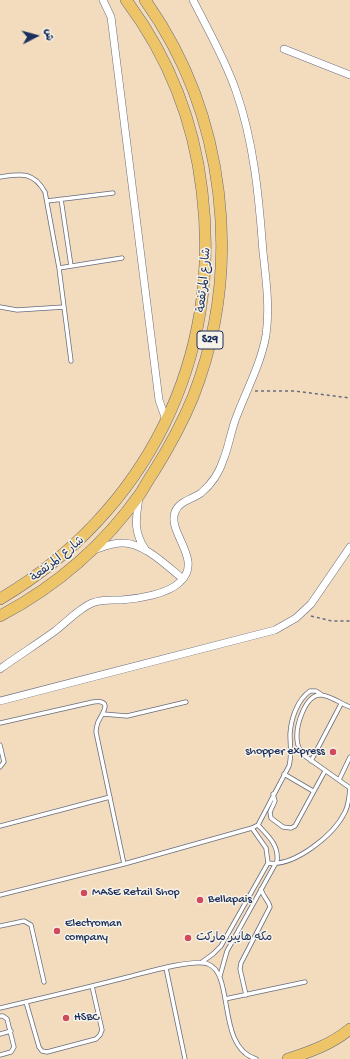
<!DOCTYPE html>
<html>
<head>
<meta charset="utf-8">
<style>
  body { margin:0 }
  #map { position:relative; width:350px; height:1059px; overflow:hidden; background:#f2dcbd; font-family:"Gochi Hand","Playpen Sans Arabic",sans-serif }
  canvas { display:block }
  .north { position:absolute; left:16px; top:16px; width:40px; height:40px; -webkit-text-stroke:3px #f7f3e8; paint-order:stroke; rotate:84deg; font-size:11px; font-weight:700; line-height:16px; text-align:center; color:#1b2f5e }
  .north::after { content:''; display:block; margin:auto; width:14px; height:18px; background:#1b2f5e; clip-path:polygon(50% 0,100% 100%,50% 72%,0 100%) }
</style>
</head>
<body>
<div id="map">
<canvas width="350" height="1059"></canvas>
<div class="north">ش</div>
</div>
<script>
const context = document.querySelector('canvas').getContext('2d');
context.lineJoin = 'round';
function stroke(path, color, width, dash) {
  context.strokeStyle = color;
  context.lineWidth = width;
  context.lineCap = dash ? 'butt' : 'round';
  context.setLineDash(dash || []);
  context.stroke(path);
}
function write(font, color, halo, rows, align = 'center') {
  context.font = font + ' "Gochi Hand","Playpen Sans Arabic",sans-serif';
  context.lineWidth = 3;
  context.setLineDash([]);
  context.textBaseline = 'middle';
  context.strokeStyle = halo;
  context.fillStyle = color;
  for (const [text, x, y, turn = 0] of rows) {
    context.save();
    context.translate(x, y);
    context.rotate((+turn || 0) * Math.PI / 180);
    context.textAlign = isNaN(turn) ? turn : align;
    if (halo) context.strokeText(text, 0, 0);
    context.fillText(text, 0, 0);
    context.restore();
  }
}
const path = new Path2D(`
  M255,391H294L350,398
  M311,616L332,621H350`);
const service = new Path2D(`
  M0,177C21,174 33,171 45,192L59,268L71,361
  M61,199L71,266
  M47,201L113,193
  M59,268L122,258
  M0,307L17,310L64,307
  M103,714L127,716L186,702
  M0,723L93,702C114,699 102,714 98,722C97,725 96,728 96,732L124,864
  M0,745L4,762L0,767
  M311,761L341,704
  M284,774L313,791
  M339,780L350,757
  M350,788L305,756C300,750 297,746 297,739C296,726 305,694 321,695C329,695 342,704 350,707
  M273,794L275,801L270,812L271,818L283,827L291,828L295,826L325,771
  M0,826L110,797
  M268,863C294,867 334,835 345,812C349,804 349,796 350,788
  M0,895L124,864L252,828L258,825L289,766C292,755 290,745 290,734C291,719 297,700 310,691H316L322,695
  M0,926L24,921L31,925L44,982
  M202,962L213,954L221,946L268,863L266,848L252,828
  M166,968L185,1059
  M220,976L227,951L277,861C279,845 268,836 258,825
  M246,995L240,969L241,963L270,907C269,901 263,897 261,889
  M225,999L305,982
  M26,1002L39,1047L42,1051L47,1052L96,1039L100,1035L102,1030L92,986
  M0,1008C43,998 85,988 128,977C144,973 194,958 208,964C235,974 216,1047 256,1059
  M0,1016H3L7,1019L14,1047L11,1052L0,1055
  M0,1034L11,1031`);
const minor = new Path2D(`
  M103,0L111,17L159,400L166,420
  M284,49L350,75
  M139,498C136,518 133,531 145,549
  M94,550C103,547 112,543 122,543C143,542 167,566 183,579
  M0,669C18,656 37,644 55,631C67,622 78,609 92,603C102,599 111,600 121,600C138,599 168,594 180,582C204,560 167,533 175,512C179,501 193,499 201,493C212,484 220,471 224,458C229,445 231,431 236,418C246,391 261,364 266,335C270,308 266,279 263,252C259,198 254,142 236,91C225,59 208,30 193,0
  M0,701L275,630L296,618L311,604L350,547`);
const primary = new Path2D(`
  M0,599C146,513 223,359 202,191C194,122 168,56 126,0
  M0,616C55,587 104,545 140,494C144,488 148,480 153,473C168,449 182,424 193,397C244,267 226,114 145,0
  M288,1059C310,1052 332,1044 350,1029`);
const markers = [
  [333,752,4,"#d1495b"],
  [84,893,4,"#d1495b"],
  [200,900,4,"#d1495b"],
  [57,931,4,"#d1495b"],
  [188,938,4,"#d1495b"],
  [66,1018,4,"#d1495b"]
];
const shields = [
  [210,340,26]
];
const shieldNames = [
  ["S29",210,340]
];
const streetNames = [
  ["شارع المرتفعة",205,280,-85],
  ["شارع المرتفعة",58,560,-39]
];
const poiNames = [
  ["shopper express",325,752,"right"],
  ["MASE Retail Shop",92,893],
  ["Bellapais",208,900],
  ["Electroman",65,924],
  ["company",65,938],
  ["مكه هايبر ماركت",196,938],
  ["HSBC",74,1018]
];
stroke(service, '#666c7f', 5);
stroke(minor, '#666c7f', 8);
stroke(primary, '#666c7f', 12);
stroke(path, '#666c7f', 1.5, [3, 3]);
stroke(service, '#fff', 3.5);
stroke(minor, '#fff', 7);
stroke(primary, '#eec469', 11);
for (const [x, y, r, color] of markers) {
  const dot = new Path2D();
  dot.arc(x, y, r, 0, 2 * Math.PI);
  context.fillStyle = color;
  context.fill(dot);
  stroke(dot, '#f7f3e8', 1.5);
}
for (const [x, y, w] of shields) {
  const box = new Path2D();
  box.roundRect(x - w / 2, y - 9, w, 18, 3);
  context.fillStyle = '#f7f3e8';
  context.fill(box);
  stroke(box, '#1b2f5e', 1);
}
write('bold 11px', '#1b2f5e', null, shieldNames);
write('12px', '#1b2f5e', '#f7f3e8', streetNames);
write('12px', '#1b2f5e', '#f7f3e8', poiNames, 'left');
</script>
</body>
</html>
